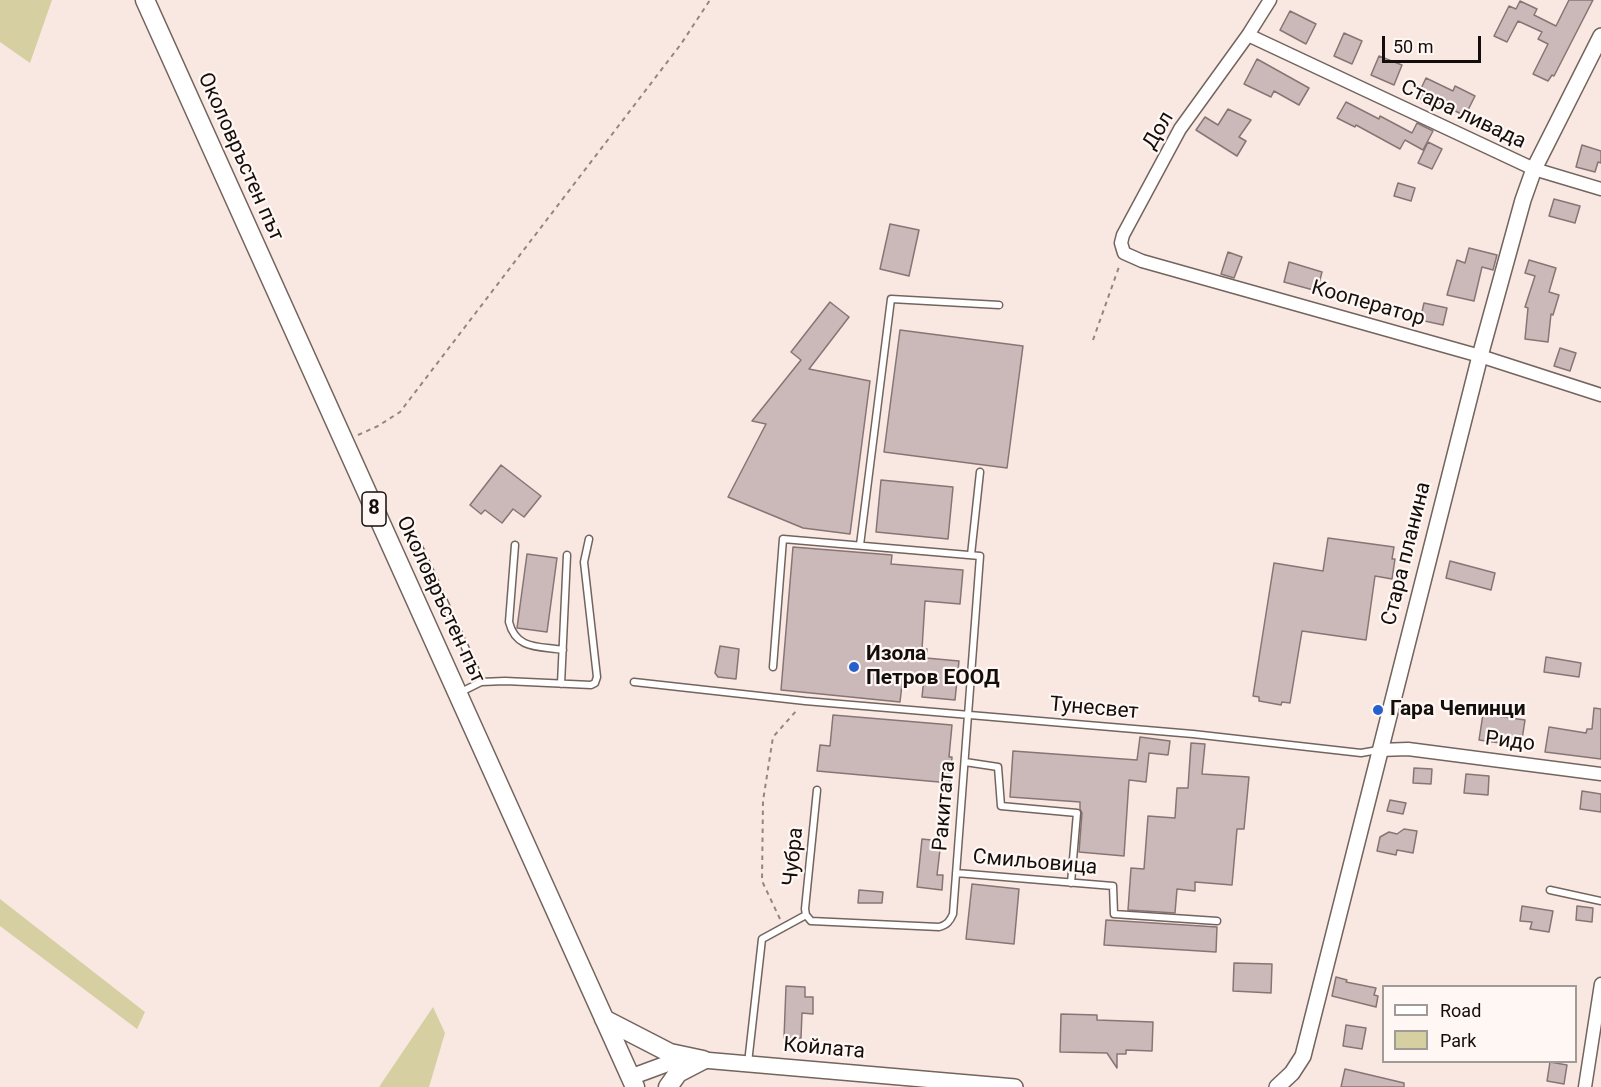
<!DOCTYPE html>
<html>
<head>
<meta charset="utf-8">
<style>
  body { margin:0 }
  #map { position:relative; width:1601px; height:1087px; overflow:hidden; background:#f9e8e1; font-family:Roboto,sans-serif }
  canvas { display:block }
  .legend { position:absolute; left:1382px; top:985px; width:195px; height:78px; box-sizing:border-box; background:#fff7f4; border:2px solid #a19a97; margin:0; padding:8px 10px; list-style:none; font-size:18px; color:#130e0b }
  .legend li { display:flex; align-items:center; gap:12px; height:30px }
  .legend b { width:30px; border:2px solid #a19a97 }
  .scale { position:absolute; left:1382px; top:36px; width:99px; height:27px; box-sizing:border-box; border:3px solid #130e0b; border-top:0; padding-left:8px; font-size:18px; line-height:21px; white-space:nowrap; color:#130e0b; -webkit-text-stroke:4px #fff7f4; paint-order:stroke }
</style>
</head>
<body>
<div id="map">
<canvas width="1601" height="1087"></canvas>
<ul class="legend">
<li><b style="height:8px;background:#fff"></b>Road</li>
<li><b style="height:16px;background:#d6cfa1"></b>Park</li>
</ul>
<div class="scale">50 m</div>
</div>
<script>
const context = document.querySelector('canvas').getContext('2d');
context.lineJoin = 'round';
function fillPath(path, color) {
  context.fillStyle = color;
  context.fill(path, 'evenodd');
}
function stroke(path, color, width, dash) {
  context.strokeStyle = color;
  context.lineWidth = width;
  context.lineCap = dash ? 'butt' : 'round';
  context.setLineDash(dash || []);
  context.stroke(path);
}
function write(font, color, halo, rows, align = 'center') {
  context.font = font + ' Roboto,sans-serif';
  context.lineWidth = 4.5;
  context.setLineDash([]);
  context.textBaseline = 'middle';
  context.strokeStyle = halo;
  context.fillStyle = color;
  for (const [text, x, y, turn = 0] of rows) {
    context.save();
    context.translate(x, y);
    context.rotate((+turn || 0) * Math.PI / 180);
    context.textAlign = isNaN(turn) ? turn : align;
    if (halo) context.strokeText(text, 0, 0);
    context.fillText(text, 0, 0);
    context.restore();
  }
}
const green = new Path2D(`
  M0,0H52L30,63L0,42Z
  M0,899L145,1012L137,1029L0,926Z
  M433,1007L445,1033L429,1087H379Z`);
const building = new Path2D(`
  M1569,0H1593L1554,76L1552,75L1548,81L1533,74L1548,44L1538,39L1542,32L1518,21L1507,42L1494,36L1509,6L1516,9L1520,1L1537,9L1534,15L1556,26Z
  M1290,11L1316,24L1306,44L1280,30Z
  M1344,33L1362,41L1352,64L1334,56Z
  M1379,56L1402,65L1394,85L1371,75Z
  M1257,59L1309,88L1299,105L1274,91L1271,97L1244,84Z
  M1426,78L1453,91L1455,86L1475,96L1465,116L1436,101L1432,108L1422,103L1424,100L1417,97Z
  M1346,102L1379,119L1380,116L1412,133L1417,123L1433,131L1423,150L1405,140L1400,149L1356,125L1355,127L1337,118Z
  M1228,109L1251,120L1239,137L1246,141L1237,156L1196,130L1205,117L1218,125Z
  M1428,142L1442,149L1432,169L1418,163Z
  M1582,145L1601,151V163L1598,162L1595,172L1576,167Z
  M1398,183L1415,188L1411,201L1394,196Z
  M1554,199L1580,206L1575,223L1549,216Z
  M890,224L919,230L909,276L880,269Z
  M1469,248L1497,255L1493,270L1482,267L1474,301L1447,295L1457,260L1465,263Z
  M1228,252L1242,257L1234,278L1221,274Z
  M1529,260L1556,268L1549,292L1559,295L1553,315L1551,314L1548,342L1525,339L1528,308L1525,307L1535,276L1525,273Z
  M1289,262L1322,272L1317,291L1284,282Z
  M830,302L849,317L809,369L870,381L850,534L803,528L728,497L766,424L752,421L801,360L791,352Z
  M1424,303L1447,308L1443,325L1420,320Z
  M900,330L1023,346L1007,468L884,452Z
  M1560,348L1576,353L1570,371L1554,366Z
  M501,465L541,496L524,517L513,509L502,523L485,510L481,514L470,505Z
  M881,480L953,487L948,539L876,532Z
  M1328,538L1394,547L1392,559H1395L1392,579L1375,576L1366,640L1302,631L1290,703L1282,702L1281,705L1259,701V697L1253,696L1274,563L1323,571Z
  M793,547L892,555L891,564L963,570L960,604L925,601L922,649H927L926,658L959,661L955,700L922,697L924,678L903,676L900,702L781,690Z
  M527,554L557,558L547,632L517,628Z
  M1450,561L1495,573L1491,590L1446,578Z
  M720,646L739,649L736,679L718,677L715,673Z
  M1546,657L1581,663L1579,677L1544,672Z
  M1594,708L1601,709V759L1545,752L1549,727L1586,733L1587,729H1592Z
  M1483,714L1525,720L1521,746L1479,740Z
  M833,715L952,725L949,757H952L950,783L817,771L820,745L830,746Z
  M1140,737L1170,741L1168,755L1149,753L1146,782L1129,780L1124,856L1079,852L1082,813L1080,809V802L1010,797L1013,751L1137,760Z
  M1191,743L1205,744L1202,774L1249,777L1244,829H1237L1232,885L1195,882V891L1177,889L1175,913L1128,910L1131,868L1144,869L1148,816L1175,818L1177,788H1188Z
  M1414,768L1432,769L1431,784L1413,783Z
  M1466,774L1489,776L1488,795L1464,793Z
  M1582,791L1601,794V812L1580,809Z
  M1390,800L1406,803L1403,814L1387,811Z
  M1404,829L1417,831L1413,853L1397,850L1396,855L1377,851L1380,837L1389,832L1397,834Z
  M922,839L941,841L937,875H943L942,890L917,887Z
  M972,884L1019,889L1014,944L966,939Z
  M859,890L883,892L882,903H858Z
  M1522,906L1553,911L1549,932L1530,929L1532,922L1520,921Z
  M1577,906L1593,908L1592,922L1576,920Z
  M1106,920L1217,927L1216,952L1104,945Z
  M1234,963L1272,964L1271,993L1233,991Z
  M1336,977L1347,980L1346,982L1376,988L1374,995L1378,996L1376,1007L1332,996Z
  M786,986L805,987V997H813V1014L802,1013L801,1038H784Z
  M1061,1014L1097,1015V1020L1153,1022L1152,1051L1126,1050V1054H1117V1068L1107,1053L1060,1052Z
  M1346,1025L1366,1028L1362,1049L1343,1046Z
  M1550,1062L1567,1065L1564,1084L1547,1081Z
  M1345,1069L1404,1083V1087H1341Z`);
const path = new Path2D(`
  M1093,340L1120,264
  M358,435L378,426L400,412L681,44L710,0
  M780,919L762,881L763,801L773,737L797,710`);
const service = new Path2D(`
  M418,545L481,682
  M515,545L509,622C516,650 539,646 563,650
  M860,545L891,299L999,305
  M971,555L980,472
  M773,667L783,539L980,556L953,914C950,921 947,925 939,927L811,921L806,915L805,909L817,790
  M634,682L805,701L1193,734L1361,753L1378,750
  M561,684L567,555
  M459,693L481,682L505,681L591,685L595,683L597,677L584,562L589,539
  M965,762L998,767L1001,806L1077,813L1071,883
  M956,873L1113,886L1114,914L1217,921
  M1550,890L1601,901
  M748,1063L762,939L806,915`);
const minor = new Path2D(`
  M1270,0L1248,35L1180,129L1123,235L1121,243L1124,253L1142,261L1480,356L1601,395
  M1248,35L1534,169L1601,189
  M1379,750L1408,749L1601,774
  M1585,1087L1601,984`);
const tertiary = new Path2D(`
  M631,1077L669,1063L703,1060L1015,1087
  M1277,1087L1292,1073L1303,1056L1480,356L1523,200L1534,169L1601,36`);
const primary = new Path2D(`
  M145,0L635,1087
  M604,1019L670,1053L703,1060
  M668,1087L678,1073L703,1060`);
const markers = [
  [854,667,6,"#2660cd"],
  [1378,710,6,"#2660cd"]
];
const shields = [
  [374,509,24]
];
const shieldNames = [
  ["8",374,509]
];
const streetNames = [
  ["Стара ливада",1463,115,25],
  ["Дол",1159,131,-60],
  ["Околовръстен път",240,157,66],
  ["Кооператор",1368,304,16],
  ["Стара планина",1407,554,-76],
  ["Околовръстен път",440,600,65],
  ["Тунесвет",1094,709,5],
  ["Ридо",1510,742,7],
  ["Ракитата",945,806,-85],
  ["Чубра",794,857,-84],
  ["Смильовица",1035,863,5],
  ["Койлата",824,1049,5]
];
const poiNames = [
  ["Изола",866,655],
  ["Петров ЕООД",866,679],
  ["Гара Чепинци",1390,710]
];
fillPath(green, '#d6cfa1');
fillPath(building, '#cbb8b9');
stroke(building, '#877576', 1.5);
stroke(service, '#73645e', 9);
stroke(minor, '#73645e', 15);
stroke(tertiary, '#73645e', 18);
stroke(primary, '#73645e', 21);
stroke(path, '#928681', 2, [4.5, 4.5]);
stroke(service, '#fff', 6);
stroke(minor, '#fff', 12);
stroke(tertiary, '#fff', 15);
stroke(primary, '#fff', 18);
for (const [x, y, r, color] of markers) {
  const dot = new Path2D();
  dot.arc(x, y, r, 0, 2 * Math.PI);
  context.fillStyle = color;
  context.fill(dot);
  stroke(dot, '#fff7f4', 2);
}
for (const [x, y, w] of shields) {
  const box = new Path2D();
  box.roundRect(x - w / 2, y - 17, w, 34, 4.5);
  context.fillStyle = '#fff7f4';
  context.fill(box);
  stroke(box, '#130e0b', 1.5);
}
write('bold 20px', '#130e0b', null, shieldNames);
write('21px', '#130e0b', '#fff7f4', streetNames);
write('bold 21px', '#130e0b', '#fff7f4', poiNames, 'left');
</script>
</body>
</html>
